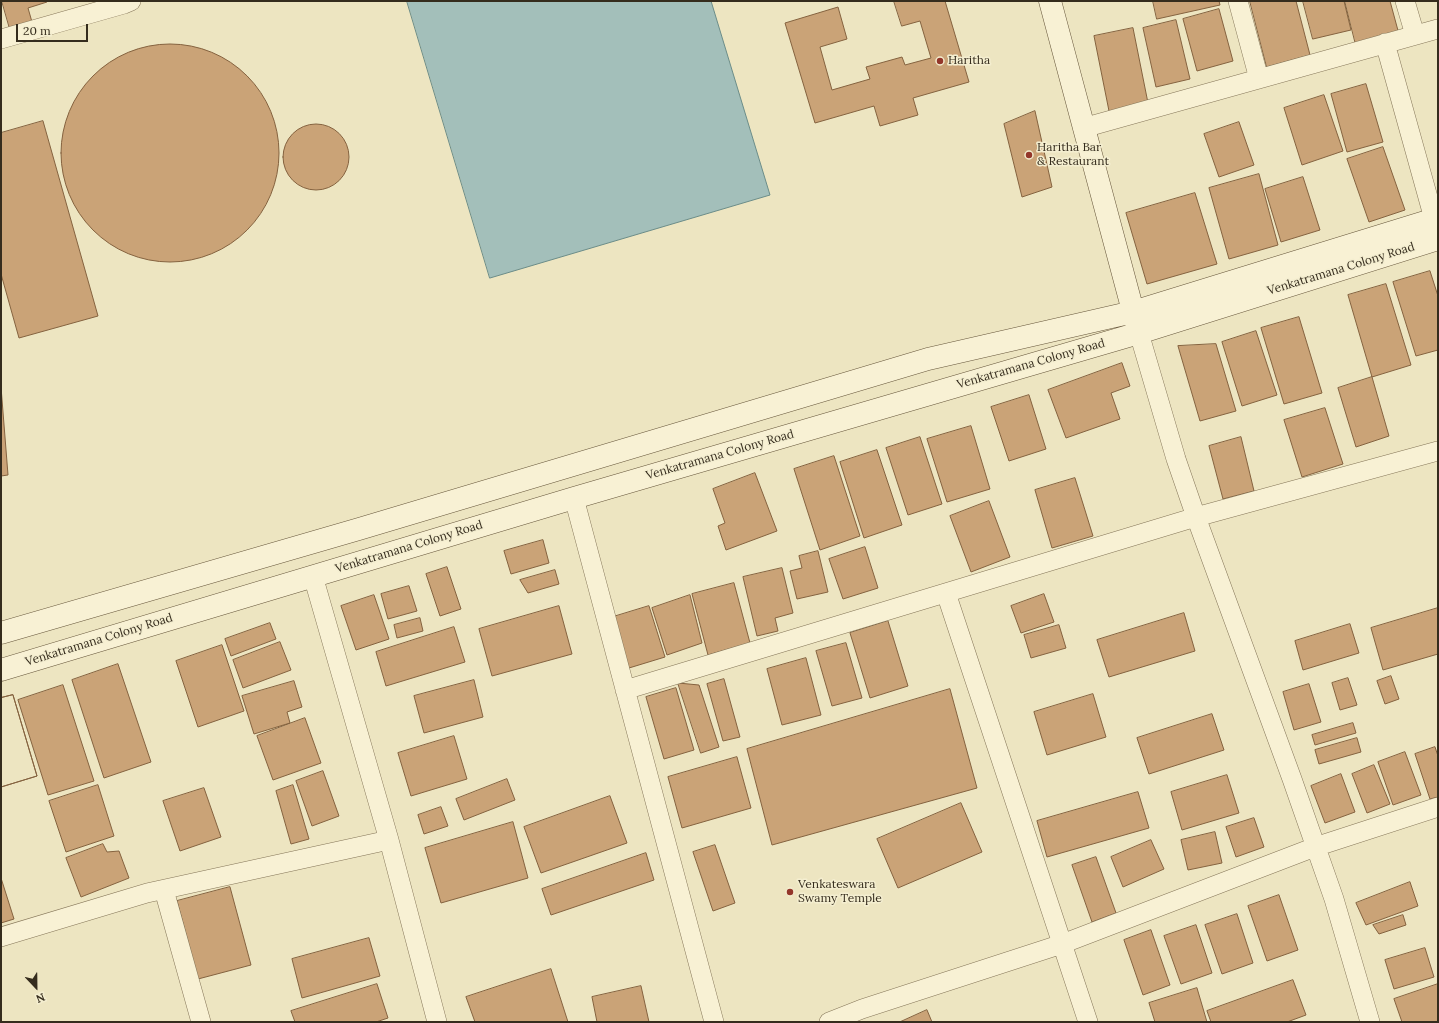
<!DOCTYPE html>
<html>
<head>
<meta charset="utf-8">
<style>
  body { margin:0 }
  #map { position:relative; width:1439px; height:1023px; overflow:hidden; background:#ede5c1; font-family:Lora,serif }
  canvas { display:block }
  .frame { position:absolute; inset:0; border:2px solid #352c1d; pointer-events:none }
  .north { position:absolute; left:16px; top:967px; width:40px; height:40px; -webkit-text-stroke:3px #f4eed0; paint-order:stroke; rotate:158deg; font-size:11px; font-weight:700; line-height:16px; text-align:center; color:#352c1d }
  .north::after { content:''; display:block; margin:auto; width:14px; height:18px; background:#352c1d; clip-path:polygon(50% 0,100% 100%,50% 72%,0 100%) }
  .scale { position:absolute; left:16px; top:24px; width:72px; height:18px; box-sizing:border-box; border:2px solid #352c1d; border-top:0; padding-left:5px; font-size:12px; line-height:14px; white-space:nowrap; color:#352c1d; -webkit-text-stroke:3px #f4eed0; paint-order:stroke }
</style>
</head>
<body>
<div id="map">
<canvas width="1439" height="1023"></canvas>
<div class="frame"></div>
<div class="north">N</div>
<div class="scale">20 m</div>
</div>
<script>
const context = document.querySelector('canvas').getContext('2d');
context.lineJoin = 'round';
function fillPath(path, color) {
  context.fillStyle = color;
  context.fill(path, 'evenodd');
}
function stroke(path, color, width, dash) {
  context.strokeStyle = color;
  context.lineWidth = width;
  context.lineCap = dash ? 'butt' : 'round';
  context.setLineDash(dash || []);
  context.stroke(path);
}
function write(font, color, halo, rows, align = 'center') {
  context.font = font + ' Lora,serif';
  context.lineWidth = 3;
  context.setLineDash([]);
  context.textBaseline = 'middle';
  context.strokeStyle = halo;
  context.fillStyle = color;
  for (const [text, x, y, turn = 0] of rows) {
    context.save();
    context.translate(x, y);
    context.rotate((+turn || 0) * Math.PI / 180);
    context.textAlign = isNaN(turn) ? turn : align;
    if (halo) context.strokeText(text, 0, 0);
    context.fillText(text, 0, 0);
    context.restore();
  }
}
const water = new Path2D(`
  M407,1H711L770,195L490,278Z`);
const building = new Path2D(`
  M2,1H47V2L28,8L32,22L10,29Z
  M894,1H945L969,82L913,98L918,115L880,126L874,106L815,123L785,23L838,7L847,39L820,47L832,90L870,79L866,67L902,57L905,65L931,58L920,21L902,26Z
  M1153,1H1219L1220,5L1157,19Z
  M1250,1H1296L1310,55L1267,67Z
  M1303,1H1344L1351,30L1313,39Z
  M1345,1H1390L1400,38L1357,49Z
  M1219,9L1233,61L1197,71L1183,19Z
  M1176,20L1190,79L1156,87L1143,28Z
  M1133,28L1149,108L1110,116L1094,36Z
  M61 153a109 109 0 1 1 218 0a109 109 0 1 1-218 0Z
  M1366,84L1383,142L1347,152L1331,94Z
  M1324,95L1343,151L1302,165L1284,108Z
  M1035,111L1052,187L1022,197L1004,124Z
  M43,121L98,316L19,338L1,274V133Z
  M1239,122L1254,165L1219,177L1204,134Z
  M283 157a33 33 0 1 1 66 0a33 33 0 1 1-66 0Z
  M1383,147L1405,210L1369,222L1347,159Z
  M1259,174L1278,245L1229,259L1209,188Z
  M1303,177L1320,230L1281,242L1265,189Z
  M1195,193L1217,264L1147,284L1126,213Z
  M1430,271L1438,296V350L1416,356L1393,282Z
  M1386,284L1411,365L1372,377L1348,295Z
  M1299,317L1322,393L1284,404L1261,328Z
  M1256,331L1277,395L1242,406L1222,342Z
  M1216,344L1236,411L1200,421L1178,346Z
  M1122,363L1130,386L1111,393L1120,419L1066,438L1048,390Z
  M1372,377L1389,436L1356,447L1338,388Z
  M1,387L8,475L1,476Z
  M1029,395L1046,449L1009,461L991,407Z
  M1325,408L1343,464L1302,477L1284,420Z
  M971,426L990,489L947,502L927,439Z
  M920,437L942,504L908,515L886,448Z
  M1241,437L1254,491L1223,499L1209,446Z
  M877,450L902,525L864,538L840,462Z
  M834,456L860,536L820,550L794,469Z
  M755,473L777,531L726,550L718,526L725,523L713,489Z
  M1075,478L1093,536L1052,548L1035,490Z
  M989,501L1010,557L971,572L950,516Z
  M543,540L549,563L511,574L504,551Z
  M865,547L878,588L843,599L829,559Z
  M818,551L828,592L797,599L790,571L802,568L799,556Z
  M447,567L461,609L440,616L426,574Z
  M782,568L793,613L775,618L778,631L757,636L743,577Z
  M555,570L559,584L528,593L520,580Z
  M734,583L750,643L708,655L692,594Z
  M409,586L417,611L388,619L381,594Z
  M1044,594L1054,622L1021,633L1011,606Z
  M374,595L389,639L356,650L341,606Z
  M690,595L702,643L667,655L652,608Z
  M559,606L572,654L492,676L479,629Z
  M649,606L665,657L629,668L613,617Z
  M1438,608V654L1383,670L1371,628Z
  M1184,613L1195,651L1109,677L1097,640Z
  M420,618L423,631L397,638L394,625Z
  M888,621L908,686L870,698L850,633Z
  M270,623L276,639L231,656L225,639Z
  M1350,624L1359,653L1303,670L1295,641Z
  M1059,625L1066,648L1031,658L1024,635Z
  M454,627L465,662L386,686L376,652Z
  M280,642L291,670L243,688L233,660Z
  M846,643L862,698L832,706L816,651Z
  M222,645L244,711L198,727L176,661Z
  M806,658L821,715L782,725L767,669Z
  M118,664L151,762L104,778L72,680Z
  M1391,676L1399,699L1385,704L1377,681Z
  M1348,678L1357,705L1340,710L1332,683Z
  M724,679L740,737L723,741L707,684Z
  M474,680L483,717L424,733L414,696Z
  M294,681L302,707L287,712L290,723L254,734L242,696Z
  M678,683L699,685L719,747L701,753Z
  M1309,684L1321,722L1294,730L1283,692Z
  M63,685L94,781L48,795L18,700Z
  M676,688L694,750L664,759L646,697Z
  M950,689L977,788L772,845L747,749Z
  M1093,694L1106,737L1047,755L1034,712Z
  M13,695L37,776L1,787V698Z
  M13,695L37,776L1,787V698Z
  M1212,714L1224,750L1149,774L1137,738Z
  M305,718L321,763L273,780L257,736Z
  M1353,723L1356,733L1315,745L1312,735Z
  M454,736L467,779L411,796L398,753Z
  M1357,738L1361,752L1319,764L1315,750Z
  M1435,747L1438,756V797L1430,799L1415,754Z
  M1405,752L1421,795L1393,805L1378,762Z
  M737,757L751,808L682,828L668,777Z
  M1374,765L1390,804L1367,813L1352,774Z
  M323,771L339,816L312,826L296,781Z
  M1341,774L1355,812L1325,823L1311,786Z
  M1227,775L1239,813L1182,830L1171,792Z
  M507,779L515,800L464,820L456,799Z
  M98,785L114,836L66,852L49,801Z
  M293,785L309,839L291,844L276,791Z
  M204,788L221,837L180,851L163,801Z
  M1138,792L1149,828L1047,857L1037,821Z
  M610,796L627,843L541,873L524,827Z
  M961,803L982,852L898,888L877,839Z
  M441,807L448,826L424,834L418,815Z
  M1254,818L1264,847L1236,857L1226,827Z
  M513,822L528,878L441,903L425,848Z
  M1215,832L1222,863L1188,870L1181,840Z
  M1151,840L1164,869L1123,887L1111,857Z
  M103,844L107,852L119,851L129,878L81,897L66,858Z
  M715,845L735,903L713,911L693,852Z
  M646,853L654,880L551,915L542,889Z
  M1096,857L1116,913L1092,922L1072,865Z
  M1,878L14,919L1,923Z
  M1410,882L1418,906L1366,925L1356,903Z
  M230,887L251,965L198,979L177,901Z
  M1279,895L1298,950L1267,961L1248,906Z
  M1237,914L1253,963L1222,974L1205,925Z
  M1403,915L1406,925L1379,934L1373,925Z
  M1196,925L1212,973L1181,984L1164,936Z
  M1151,930L1170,985L1143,995L1124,940Z
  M369,938L380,976L302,998L292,959Z
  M1425,948L1434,977L1394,989L1385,960Z
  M551,969L568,1022H475L466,997Z
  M1293,980L1306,1015L1287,1022H1211L1207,1011Z
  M377,984L388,1018L376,1022H295L291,1011Z
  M1438,984V1022H1402L1394,999Z
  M641,986L649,1022H597L592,997Z
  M1197,988L1207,1022H1155L1149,1003Z
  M927,1010L932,1022H900Z`);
const street = new Path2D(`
  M1238,1L1259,79
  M1405,1L1415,35
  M1,39L124,4L131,1
  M1385,43L1434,219
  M1083,128L1438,29
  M1139,333L1176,459L1196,517L1292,779L1334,899L1370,1022
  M574,498L714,1022
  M313,576L389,840L437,1022
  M946,593L1088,1022
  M625,690L1196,517L1438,451
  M164,890L201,1022
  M1,937L147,893L389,840
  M829,1022L862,1009L1062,944L1315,847L1438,807`);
const secondary = new Path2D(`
  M1050,1L1137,326
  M1,633L359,529L928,359L1133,312L1438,218
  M1,670L574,498L1139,333L1438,239`);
const markers = [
  [940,61,4,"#93362a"],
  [1029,155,4,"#93362a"],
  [790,892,4,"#93362a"]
];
const poiNames = [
  ["Haritha",948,61],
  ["Haritha Bar",1037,148],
  ["& Restaurant",1037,162],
  ["Venkateswara",798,885],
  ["Swamy Temple",798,899]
];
const streetNames = [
  ["Venkatramana Colony Road",1341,269,-17],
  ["Venkatramana Colony Road",1031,364,-16],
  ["Venkatramana Colony Road",720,455,-16],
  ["Venkatramana Colony Road",409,547,-17],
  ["Venkatramana Colony Road",99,640,-17]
];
fillPath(water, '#a3bfba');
stroke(water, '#6b8c88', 1);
fillPath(building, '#caa377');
stroke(building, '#84623f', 1);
stroke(street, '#857659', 20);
stroke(secondary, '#67573c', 23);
stroke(street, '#f8f1d4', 19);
stroke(secondary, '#f8f1d4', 22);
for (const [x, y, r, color] of markers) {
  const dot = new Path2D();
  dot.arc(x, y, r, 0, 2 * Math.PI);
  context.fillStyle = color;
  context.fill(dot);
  stroke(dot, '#f4eed0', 1.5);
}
write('12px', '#352c1d', '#f4eed0', poiNames, 'left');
write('12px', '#352c1d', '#f4eed0', streetNames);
</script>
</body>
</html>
